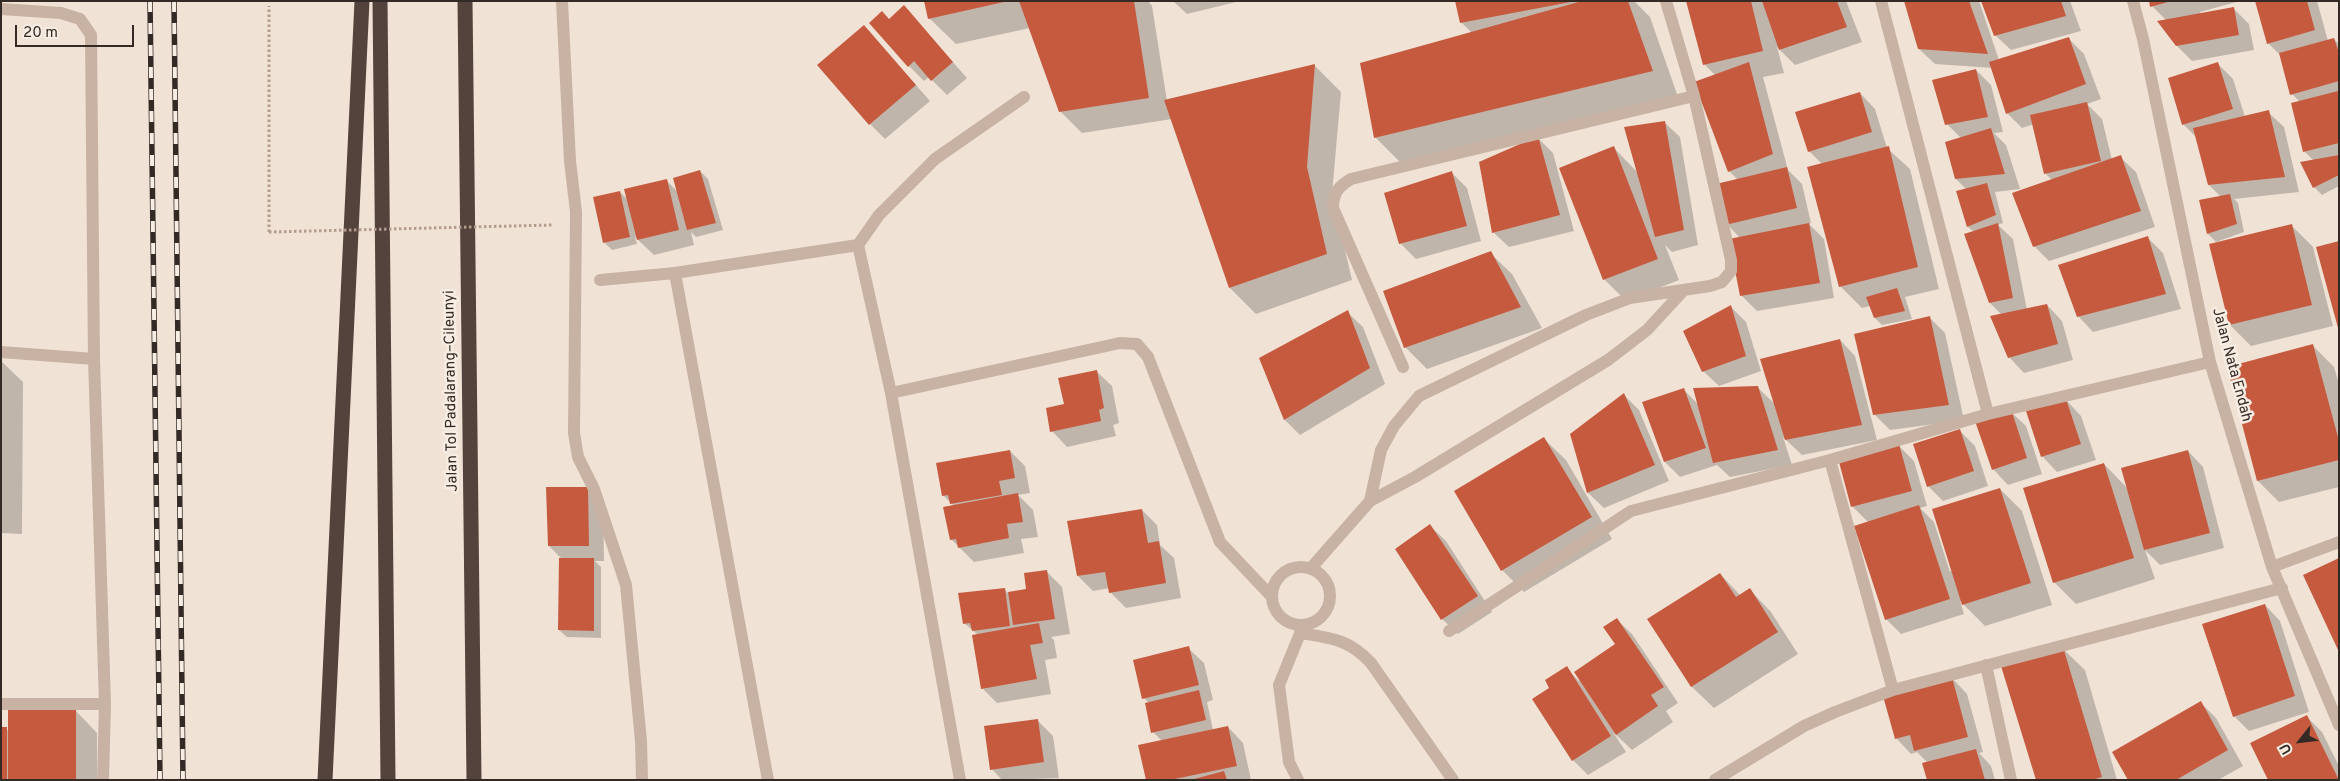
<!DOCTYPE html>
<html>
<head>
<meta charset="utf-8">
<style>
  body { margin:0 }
  #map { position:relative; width:2340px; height:781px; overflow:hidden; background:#f0e3d6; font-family:Overpass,sans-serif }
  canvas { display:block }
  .frame { position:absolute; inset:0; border:2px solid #332925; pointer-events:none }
  .north { position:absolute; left:2275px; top:716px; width:50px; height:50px; -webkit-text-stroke:4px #f8ede2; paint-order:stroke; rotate:241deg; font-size:14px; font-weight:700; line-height:20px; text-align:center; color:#332925 }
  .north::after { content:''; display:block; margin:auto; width:18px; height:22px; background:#332925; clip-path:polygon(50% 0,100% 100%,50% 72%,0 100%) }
  .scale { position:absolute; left:15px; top:25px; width:119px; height:22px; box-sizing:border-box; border:2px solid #332925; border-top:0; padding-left:6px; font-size:15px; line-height:18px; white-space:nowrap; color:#332925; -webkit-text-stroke:4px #f8ede2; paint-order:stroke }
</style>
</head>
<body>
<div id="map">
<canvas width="2340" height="781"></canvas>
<div class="frame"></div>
<div class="north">U</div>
<div class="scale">20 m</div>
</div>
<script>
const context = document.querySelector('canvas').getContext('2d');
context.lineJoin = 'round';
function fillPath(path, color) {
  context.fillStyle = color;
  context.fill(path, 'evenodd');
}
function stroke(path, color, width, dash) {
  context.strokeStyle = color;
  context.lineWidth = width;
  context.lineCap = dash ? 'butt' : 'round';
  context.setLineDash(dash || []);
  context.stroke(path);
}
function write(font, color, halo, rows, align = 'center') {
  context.font = font + ' Overpass,sans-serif';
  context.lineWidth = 5;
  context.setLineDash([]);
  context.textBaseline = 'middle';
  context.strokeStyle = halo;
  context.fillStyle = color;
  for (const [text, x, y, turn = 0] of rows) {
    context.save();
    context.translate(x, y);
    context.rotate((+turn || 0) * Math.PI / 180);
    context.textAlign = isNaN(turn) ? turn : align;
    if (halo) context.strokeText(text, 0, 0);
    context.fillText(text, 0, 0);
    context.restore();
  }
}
const shadow = new Path2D(`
  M925,1H1148L1152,6L1167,101L1315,66L1341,92L1332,194L1352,280L1256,314L1230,288L1172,119L1082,133L1060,111L1030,28L956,44L929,18Z
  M1173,1H1240L1187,14Z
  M1456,1H1634L1650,17L1678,97L1401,163L1375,137L1472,33L1461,22Z
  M1688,1H1846L1862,42L1795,65L1777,47L1784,73L1763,77L1788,170L1802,184L1811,223L1809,224L1824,239L1834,298L1757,311L1741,295L1740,238L1727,224L1738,180L1730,172L1696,83L1716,76L1705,65Z
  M1905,1H1979L1999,60L2069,39L2084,54L2101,99L2087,104L2102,119L2112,160L2120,157L2136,172L2155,227L2049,261L2034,246L2052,180L2045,173L2034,124L2022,128L2007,113L1993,68L1935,64L1919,49Z
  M1983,1H2070L2081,31L2011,50L1995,35Z
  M2150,1H2240L2200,12L2201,14L2233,8L2249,24L2254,50L2192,61L2177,46L2166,20L2152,6Z
  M2256,1H2317L2328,41L2334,39L2339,44V186L2322,195L2314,187V161L2304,151L2300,102L2292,94L2281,56L2268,43Z
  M904,7L967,78L947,95L929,77L924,81L909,66L889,20Z
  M864,26L930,101L885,139L870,124Z
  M2217,63L2233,79L2245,117L2268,112L2284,127L2299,192L2234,199L2238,203L2244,232L2216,242L2208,234L2200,201L2221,197L2209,185L2197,138L2183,124Z
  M1976,70L1991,85L2003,132L1994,133L2006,145L2020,189L1995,192L2003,223L1998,225L2013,239L2027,310L2047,305L2062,321L2073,360L2024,373L2009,357L2002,315L1990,303L1974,232L1968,227L1957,192L1967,190L1956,179L1961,138L1947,124Z
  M1860,93L1875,109L1887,148L1910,169L1939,289L1905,297L1912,319L1882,325L1875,318L1870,306L1862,308L1840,286L1822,164L1809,151Z
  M1664,122L1680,137L1698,245L1672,252L1665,245L1679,280L1626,301L1604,279L1614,148L1638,173Z
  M1538,138L1553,153L1574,231L1509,247L1493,232Z
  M700,171L708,179L723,230L696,237L691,232L694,245L654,255L635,237L637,244L612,250L604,242L620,192L629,201L666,180L678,192Z
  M1452,173L1467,188L1481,241L1416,259L1400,243Z
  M2291,225L2313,247L2333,326L2251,346L2230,325Z
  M2148,238L2163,253L2181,309L2093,332L2078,316Z
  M1490,253L1512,274L1542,328L1427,369L1405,347Z
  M1731,307L1746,322L1761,371L1719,386L1703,371Z
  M1347,312L1363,327L1385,384L1300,435L1285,420L1261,359Z
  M1930,318L1945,333L1964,420L1890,430L1874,414Z
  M1840,340L1855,356L1877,440L1802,455L1783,437L1792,465L1730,477L1717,465L1680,477L1665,462L1684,390L1698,404L1757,387L1776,405Z
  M2313,346L2334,367L2339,384V487L2279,502L2258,481Z
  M1,361L23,382L22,534L1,533Z
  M1096,371L1112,386L1119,423L1113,425L1116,436L1067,447L1052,431L1065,405Z
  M1624,395L1639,410L1669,481L1604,508L1588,493L1571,435Z
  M2066,400L2081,416L2096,460L2057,472L2042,456Z
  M2010,411L2026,426L2042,474L2008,485L1993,469Z
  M1960,431L1975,446L1988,486L1943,501L1928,486Z
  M1544,439L1566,460L1612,539L1524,592L1502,570Z
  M1899,446L1914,461L1927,506L1920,508L1934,522L1950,572L2000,489L2022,511L2052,605L1985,626L1960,601L1964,614L1901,634L1886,619L1869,523L1853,507L1840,462Z
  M1010,451L1025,466L1030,493L1018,495L1033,510L1038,537L1021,539L1024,553L974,562L951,539L954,506L943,495Z
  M2188,451L2203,467L2224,548L2160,565L2145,550L2155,579L2076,604L2054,582L2104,464L2129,490Z
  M587,488L603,503L604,561H595L601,567V638L567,637L559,630L562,559L549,546Z
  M1142,510L1157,525L1160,545L1174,558L1181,598L1126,608L1110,592V588L1093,591L1078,576Z
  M1430,526L1446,541L1492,612L1458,634L1442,619Z
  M1047,572L1062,587L1070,634L1051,637L1054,640L1057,658L1045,660L1051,694L997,703L982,688L978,635L964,623L1004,589L1008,593L1028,590Z
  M1720,574L1741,596L1750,590L1771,612L1798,654L1714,708L1692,687L1649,619Z
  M2265,605L2280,621L2309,712L2249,731L2234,716Z
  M1616,619L1632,634L1678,703L1666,711L1673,722L1632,750L1613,732L1626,752L1588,775L1573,760L1551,688L1566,668L1579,681L1617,645Z
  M1188,648L1204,663L1213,700L1207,702L1213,730L1228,727L1243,743L1251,780H1147L1162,741L1153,732L1149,703L1144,698Z
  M2063,649L2085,670L2117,780H2037Z
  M1952,678L1967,694L1983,752L1979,753L1991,766L1995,780H1928V763L1917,752L1911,754L1896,738Z
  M2201,703L2216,718L2243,766L2218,780H2130Z
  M76,711L97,733V780H1L6,729L10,732Z
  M2307,717L2322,732L2339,766V780Z
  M1037,720L1053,736L1059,778L1002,780L992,769Z`);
const building = new Path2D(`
  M924,1H1004V2L928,19Z
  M1019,1H1134L1149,98L1059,112Z
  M1455,1H1571V2L1460,23Z
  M1582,1H1628L1653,71L1374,138L1360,63Z
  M1686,1H1751L1763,51L1703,65Z
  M1762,1H1837L1847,27L1779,50Z
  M1904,1H1969L1988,54L1918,49Z
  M1981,1H2061L2066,16L1994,36Z
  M2149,1H2167L2168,2L2150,7Z
  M2255,1H2307L2315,30L2267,44Z
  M904,5L953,62L931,81L914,61L908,67L869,23L882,11L889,19Z
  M2234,7L2239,35L2176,46L2157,21Z
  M864,25L916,85L869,125L817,65Z
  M2069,37L2086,84L2006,114L1989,62Z
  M2334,38L2339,53V81L2290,95L2279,53Z
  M1749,62L1773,154L1728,172L1694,82Z
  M2218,62L2233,109L2182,125L2168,78Z
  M1315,64L1307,167L1327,254L1229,288L1164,100Z
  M1976,69L1988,117L1945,125L1932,80Z
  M2338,91L2339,143L2303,152L2291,103Z
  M1860,92L1872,132L1808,152L1795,112Z
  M2087,102L2101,161L2044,174L2030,115Z
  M2269,110L2285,177L2208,185L2193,128Z
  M1665,121L1684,230L1655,237L1624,127Z
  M1991,128L2005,174L1955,179L1945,142Z
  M1538,136L1560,215L1492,233L1479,162Z
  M1614,146L1658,259L1603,280L1559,168Z
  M1889,146L1918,267L1839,287L1807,167Z
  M2121,155L2141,211L2033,247L2012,193Z
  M2339,155V175L2313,188L2300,162Z
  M1787,167L1797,208L1725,225L1716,184Z
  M700,170L716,223L687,230L673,178Z
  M1452,171L1467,226L1399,244L1384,193Z
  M667,179L679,230L637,240L624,189Z
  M1987,183L1996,215L1967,227L1956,191Z
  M620,191L630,237L603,243L593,197Z
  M2230,194L2237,224L2207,234L2199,200Z
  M1809,223L1820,283L1740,296L1729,239Z
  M1998,223L2013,298L1989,303L1964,234Z
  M2292,224L2312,305L2229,325L2209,244Z
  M2148,236L2166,294L2077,317L2058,265Z
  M2339,241V328H2338L2316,247Z
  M1491,251L1521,307L1404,348L1383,291Z
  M1897,288L1905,311L1874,318L1866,297Z
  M2047,304L2058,344L2008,358L1990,316Z
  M1731,305L1746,356L1702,372L1683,331Z
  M1348,310L1370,368L1284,420L1259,358Z
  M1930,316L1949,405L1873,415L1854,334Z
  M1840,339L1862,425L1785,440L1760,359Z
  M2313,344L2339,441V460L2257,481L2227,367Z
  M1097,370L1104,408L1099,410L1101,421L1050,432L1046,408L1064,404L1058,378Z
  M1758,386L1778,450L1713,463L1693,388Z
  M1684,388L1706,448L1664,462L1642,402Z
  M1624,393L1655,465L1587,493L1570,434Z
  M2066,399L2081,444L2041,457L2026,411Z
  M2011,409L2027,458L1992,470L1975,421Z
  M1960,429L1974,471L1927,487L1913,444Z
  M1544,437L1592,517L1501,571L1454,491Z
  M1899,444L1912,491L1851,507L1839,462Z
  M1010,450L1015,478L999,481L1002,495L950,504L948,495L942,496L936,463Z
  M2188,450L2210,533L2144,550L2121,468Z
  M2104,463L2134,558L2053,583L2023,488Z
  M546,487H588L589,546H548Z
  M2000,488L2031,583L1962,605L1932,509Z
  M1018,493L1023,522L1007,524L1009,538L958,548L956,539L950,540L943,507Z
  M1919,505L1950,599L1885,620L1854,526Z
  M1142,509L1148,543L1159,541L1166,583L1109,593L1105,572L1077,576L1067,521Z
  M1430,524L1478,596L1441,620L1395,549Z
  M559,558H594V631L558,630Z
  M2339,558V652L2303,575Z
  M1047,570L1055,619L1013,625L1008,592L1026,589L1024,573Z
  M1720,573L1736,597L1750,588L1778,632L1691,687L1647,619Z
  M1005,588L1010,626L972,631L970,623L963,624L958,593Z
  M2265,604L2295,696L2233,717L2202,624Z
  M1617,618L1664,687L1651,695L1658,706L1616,735L1574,672L1615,644L1603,627Z
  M1039,623L1043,643L1030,645L1037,679L981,689L972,635Z
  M1189,646L1199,685L1142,699L1133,660Z
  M2063,647L2102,777L2092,780H2036L2001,666Z
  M1567,666L1611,736L1572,761L1532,699L1549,688L1545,680Z
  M1952,677L1968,737L1914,751L1910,735L1895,739L1883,696Z
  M1199,690L1206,720L1151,733L1145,703Z
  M2201,701L2228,750L2176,780H2128L2112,752Z
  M8,709L76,710V780H8Z
  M2307,715L2339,780H2268L2250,743Z
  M1038,719L1044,762L990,770L984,726Z
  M1228,726L1237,766L1170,780H1146L1138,745Z
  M1,727H7V780H1Z
  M1976,749L1985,780H1927L1922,763Z
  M1224,771L1227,780H1194V779Z`);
const path = new Path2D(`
  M269,232V6`);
const lane = new Path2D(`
  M1300,633C1331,638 1349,639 1371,663L1453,780`);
const street = new Path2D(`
  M562,1L570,161L576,212L574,433L578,457L594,489L626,585L641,741L642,780
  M1881,1L1988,414
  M2133,1L2143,39L2210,362L2272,567L2339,725
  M1,9L61,13L80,19L91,35L94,359L105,704L103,780
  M858,245L891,393
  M675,273L768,780
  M600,280L675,273L858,245L879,215L935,159L1024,97
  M1,352L94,359
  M1403,367L1333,208C1333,193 1339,186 1351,179L1694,96
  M1830,460L1893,690
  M1370,501L1381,450L1394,426L1419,396L1586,315L1630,298L1710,286L1722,282L1731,271V260L1694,96L1666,1
  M2272,567L2339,542
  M1272 596a29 29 0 1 1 58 0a29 29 0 1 1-58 0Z
  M1311,568L1370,501L1415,477L1608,360L1647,330L1683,291
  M1449,631L1631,511L1830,460L1988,414L2210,362
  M1986,665L2011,780
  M1,704H105
  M960,780L891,393L1120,343L1137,344L1148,357L1220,542L1271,596
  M1298,780L1289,762L1279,685L1303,626
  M1715,780L1804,726L1835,712L1893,690L2282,588`);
const highway = new Path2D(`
  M380,1L388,780
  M465,1L474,780
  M325,780L362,1`);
const rail = new Path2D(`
  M150,1L160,780
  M174,1L183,780`);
const pathBridge = new Path2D(`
  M269,232L552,225`);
const streetNames = [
  ["Jalan Nata Endah",2231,365,75],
  ["Jalan Tol Padalarang–Cileunyi",452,391,-91]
];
fillPath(shadow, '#0003');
fillPath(building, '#c65a3f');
stroke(path, '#b49c8d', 3, [2.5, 2.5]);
stroke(lane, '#c8b2a3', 12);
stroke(street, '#c8b2a3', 12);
stroke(highway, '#54423c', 15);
stroke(rail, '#332925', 5.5);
stroke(rail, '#f8ede2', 4, [11]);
stroke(pathBridge, '#b49c8d', 3, [2.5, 2.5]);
write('15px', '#332925', '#f8ede2', streetNames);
</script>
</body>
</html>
